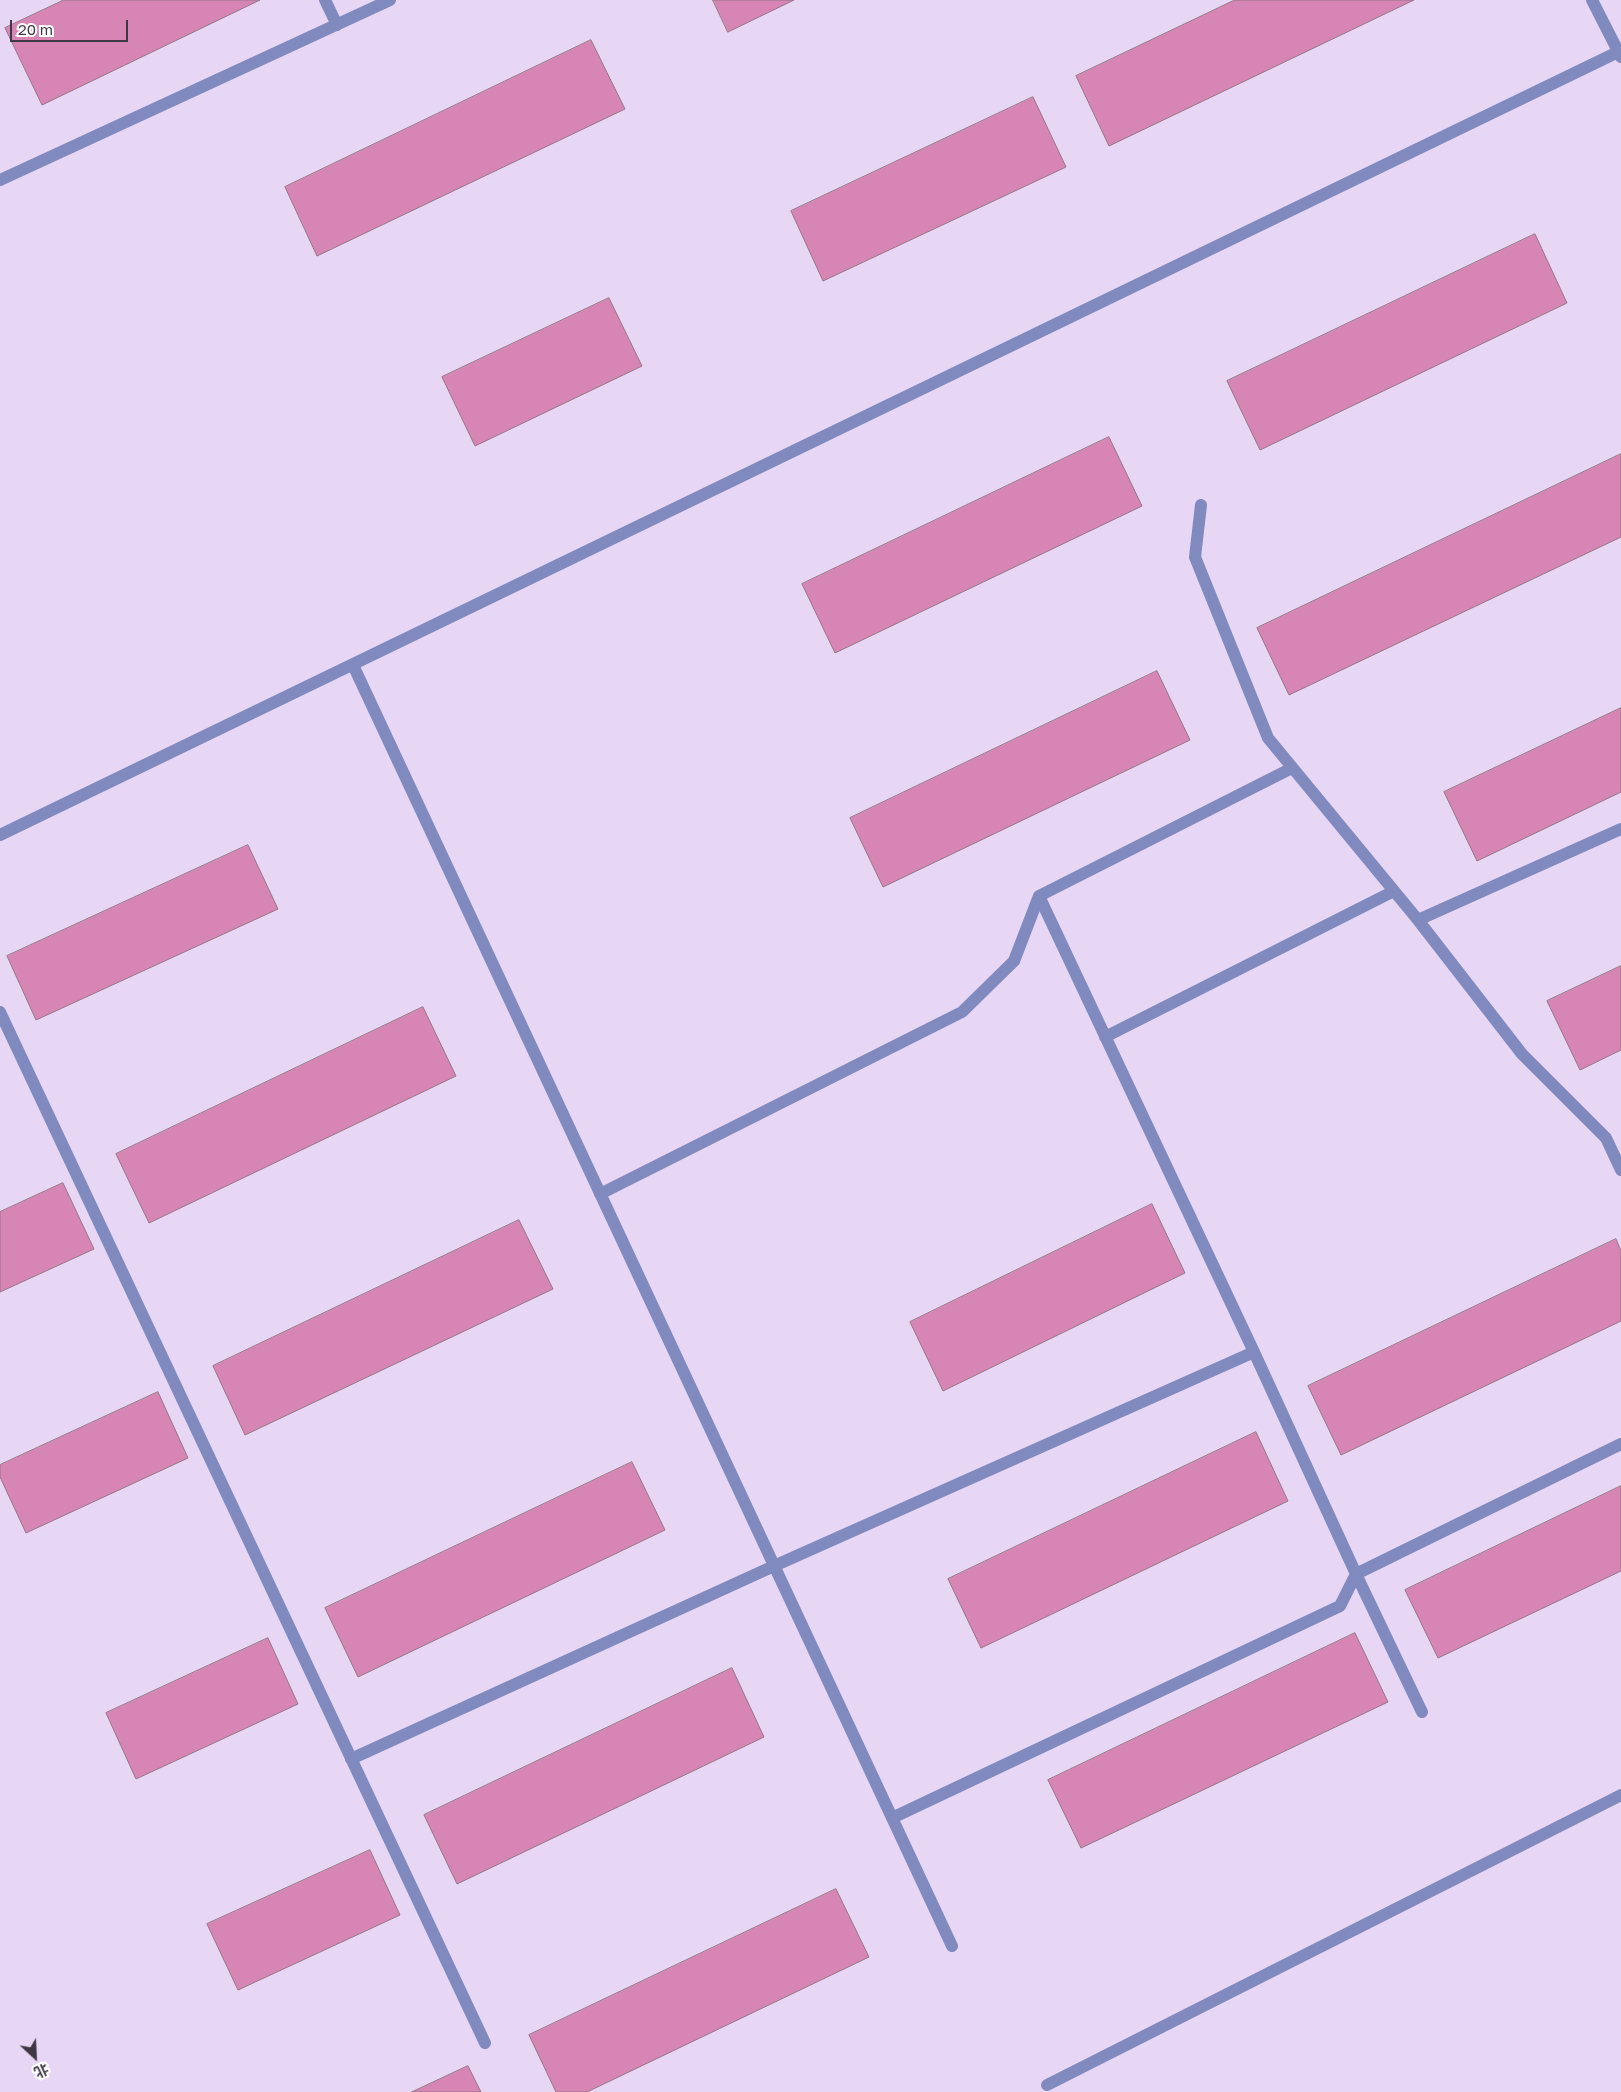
<!DOCTYPE html>
<html>
<head>
<meta charset="utf-8">
<style>
  body { margin:0 }
  #map { position:relative; width:1621px; height:2092px; overflow:hidden; background:#e7d7f4; font-family:"Golos Text","Noto Sans SC",sans-serif }
  canvas { display:block }
  .north { position:absolute; left:10px; top:2032px; width:50px; height:50px; -webkit-text-stroke:4px #fff; paint-order:stroke; rotate:155deg; font-size:14px; font-weight:700; line-height:20px; text-align:center; color:#3f3844 }
  .north::after { content:''; display:block; margin:auto; width:18px; height:22px; background:#3f3844; clip-path:polygon(50% 0,100% 100%,50% 72%,0 100%) }
  .scale { position:absolute; left:10px; top:20px; width:118px; height:22px; box-sizing:border-box; border:2px solid #3f3844; border-top:0; padding-left:6px; font-size:15px; line-height:18px; white-space:nowrap; color:#3f3844; -webkit-text-stroke:4px #fff; paint-order:stroke }
</style>
</head>
<body>
<div id="map">
<canvas width="1621" height="2092"></canvas>
<div class="north">北</div>
<div class="scale">20 m</div>
</div>
<script>
const context = document.querySelector('canvas').getContext('2d');
context.lineJoin = 'round';
function fillPath(path, color) {
  context.fillStyle = color;
  context.fill(path, 'evenodd');
}
function stroke(path, color, width, dash) {
  context.strokeStyle = color;
  context.lineWidth = width;
  context.lineCap = dash ? 'butt' : 'round';
  context.setLineDash(dash || []);
  context.stroke(path);
}
const building = new Path2D(`
  M64,0H260L42,105L5,28Z
  M713,0H794L728,32Z
  M1235,0H1414L1109,146L1076,76Z
  M591,40L625,109L317,256L285,187Z
  M1033,97L1066,167L823,281L791,211Z
  M1535,234L1567,303L1260,450L1227,381Z
  M609,298L642,366L475,446L442,377Z
  M1109,437L1142,506L835,653L802,584Z
  M1621,454V537L1289,695L1257,628Z
  M1157,671L1190,740L883,887L850,818Z
  M1621,708V792L1477,861L1444,792Z
  M248,845L278,909L36,1020L7,956Z
  M1621,966V1050L1580,1070L1547,1001Z
  M423,1007L456,1076L149,1223L116,1154Z
  M63,1183L94,1249L0,1292V1212Z
  M1152,1204L1185,1273L943,1391L910,1322Z
  M519,1220L553,1289L245,1435L213,1366Z
  M1616,1239L1621,1251V1321L1341,1455L1308,1386Z
  M158,1392L188,1458L26,1533L0,1477V1465Z
  M1256,1432L1288,1501L981,1648L948,1579Z
  M632,1462L665,1530L358,1677L325,1608Z
  M1621,1486V1571L1438,1658L1405,1590Z
  M1355,1633L1388,1702L1081,1848L1048,1780Z
  M268,1638L298,1704L136,1779L106,1713Z
  M732,1668L764,1737L457,1884L424,1815Z
  M370,1850L400,1915L238,1990L207,1924Z
  M836,1889L869,1957L587,2092H556L529,2035Z
  M468,2066L481,2092H412Z`);
const minor = new Path2D(`
  M325,0L337,25
  M1592,0L1621,57
  M0,180L390,0
  M1201,505L1195,557L1268,738L1418,920L1621,829
  M353,665L952,1946
  M0,835L1618,52
  M1039,896L1254,1352L1356,1574L1422,1712
  M1418,920L1522,1054L1606,1138L1621,1170
  M0,1012L485,2043
  M1105,1037L1394,891
  M600,1194L962,1012L1014,961L1039,896L1292,768
  M351,1759L774,1566L1254,1352
  M892,1818L1340,1606L1356,1574L1621,1444
  M1047,2085L1621,1795`);
fillPath(building, '#d785b5');
stroke(building, '#947687', 1);
stroke(minor, '#818abf', 12);
</script>
</body>
</html>
